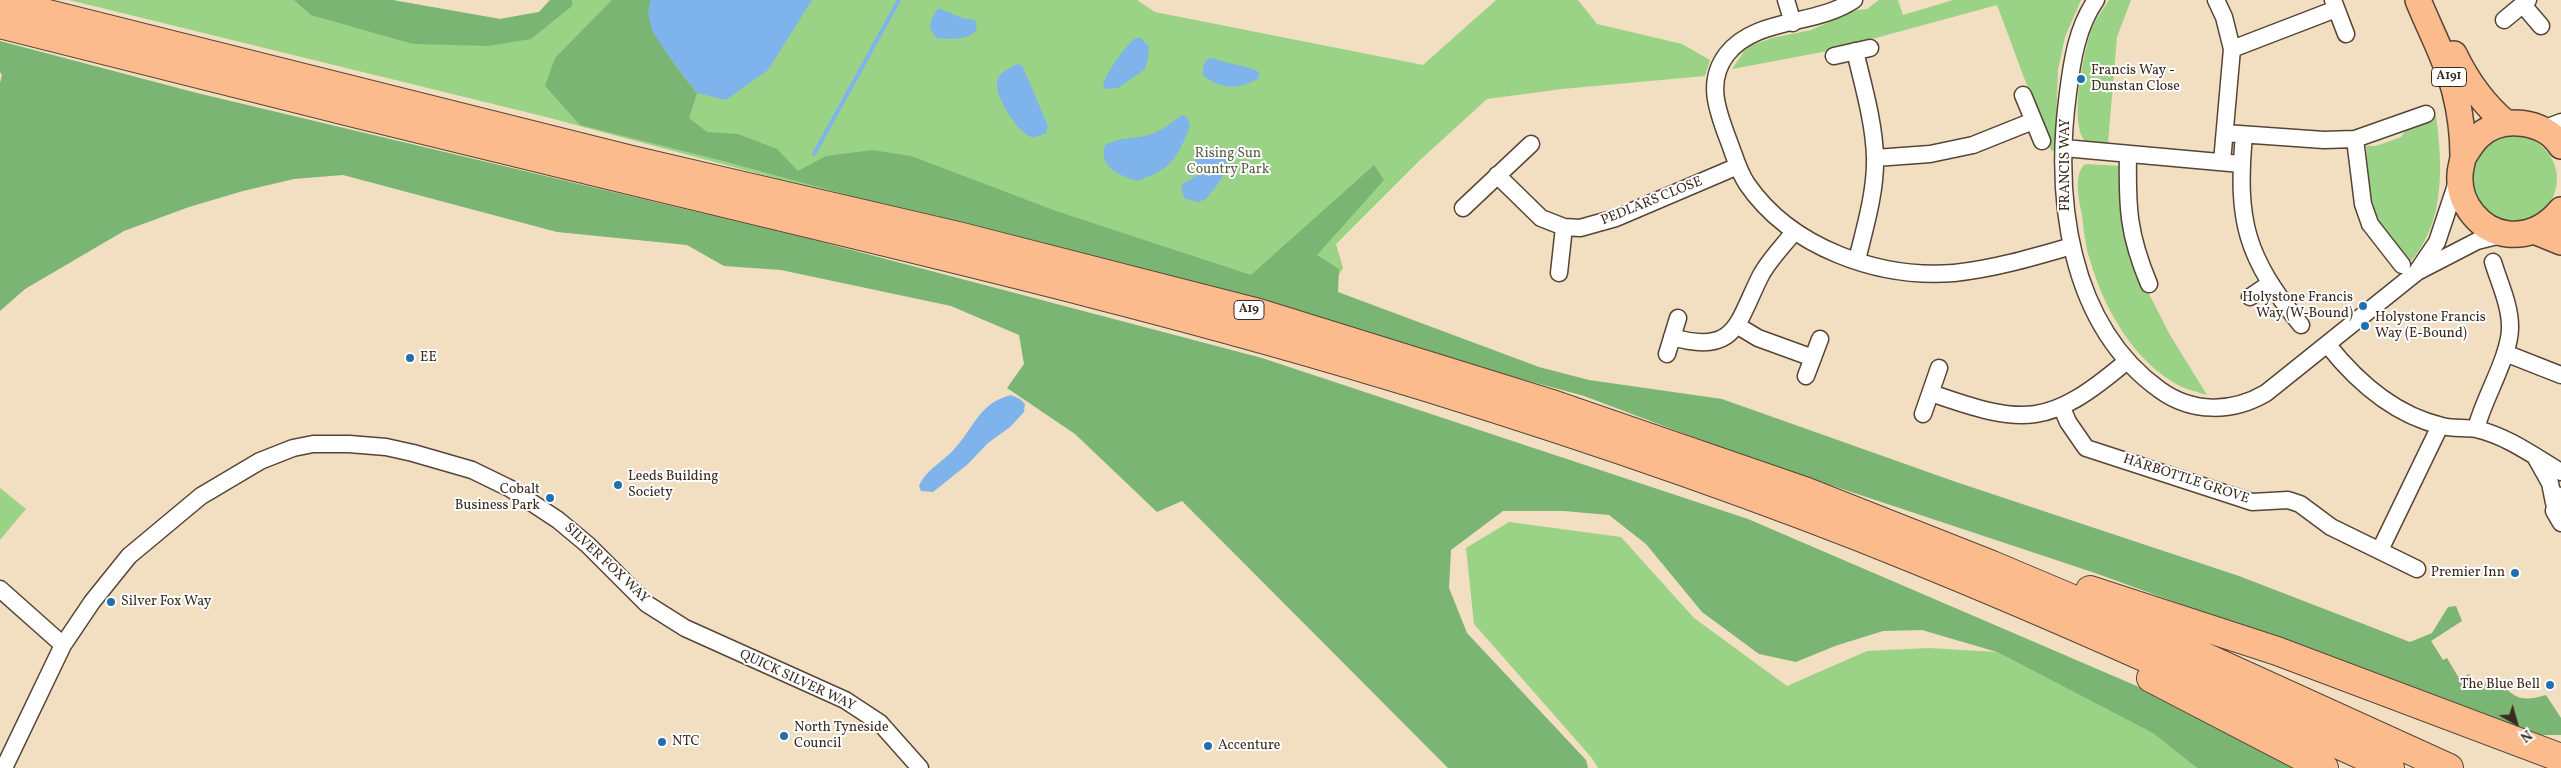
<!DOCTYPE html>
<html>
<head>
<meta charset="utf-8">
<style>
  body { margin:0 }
  #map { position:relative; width:2561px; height:768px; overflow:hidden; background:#f2dec0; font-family:Vollkorn,serif }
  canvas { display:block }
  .north { position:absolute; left:2491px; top:698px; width:50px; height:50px; -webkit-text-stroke:4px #fff; paint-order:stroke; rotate:142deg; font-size:14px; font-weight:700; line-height:20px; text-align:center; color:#3b2a1e }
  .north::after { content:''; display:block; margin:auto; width:18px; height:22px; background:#3b2a1e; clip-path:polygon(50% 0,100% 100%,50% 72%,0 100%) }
</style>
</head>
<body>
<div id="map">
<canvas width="2561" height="768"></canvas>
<div class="north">N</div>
</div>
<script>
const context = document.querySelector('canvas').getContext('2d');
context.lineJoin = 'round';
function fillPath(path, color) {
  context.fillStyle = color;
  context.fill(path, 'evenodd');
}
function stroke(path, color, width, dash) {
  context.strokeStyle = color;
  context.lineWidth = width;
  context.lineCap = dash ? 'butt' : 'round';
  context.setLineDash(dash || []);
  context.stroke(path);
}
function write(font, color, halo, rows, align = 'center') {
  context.font = font + ' Vollkorn,serif';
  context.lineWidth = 4;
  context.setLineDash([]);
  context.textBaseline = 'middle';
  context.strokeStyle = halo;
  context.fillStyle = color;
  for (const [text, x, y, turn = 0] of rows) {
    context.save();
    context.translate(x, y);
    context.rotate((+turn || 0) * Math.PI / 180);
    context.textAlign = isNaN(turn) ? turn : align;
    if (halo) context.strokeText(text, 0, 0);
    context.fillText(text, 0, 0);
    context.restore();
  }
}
const green = new Path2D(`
  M69,0H392L500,19L539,12L550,0H1137L1155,12L1423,65L1496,0H1578L1597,24L1682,44L1710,60L1705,76L1562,89L1487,99L1419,161L1336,244L1343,268L1310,321L546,117Z
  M1879,0H1898L1903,15L1953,0H2081L2065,37L2058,70L2055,152L2051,150L1997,5L1828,51L1732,69L1745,50L1753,45L1772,38L1811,30L1857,10L1867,9Z
  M2109,0H2131L2117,37L2108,143H2087C2068,128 2083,56 2090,34C2094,21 2102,11 2109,0Z
  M2436,116C2443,167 2445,226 2408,264L2372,214L2366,146H2376L2401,137L2407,128Z
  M2471 179a43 43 0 1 1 86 0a43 43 0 1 1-86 0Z
  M2085,164L2123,166L2146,288L2170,335L2207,395C2198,392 2187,390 2178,385C2133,360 2104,309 2090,260C2085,246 2084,230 2082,215C2079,200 2073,175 2085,164Z
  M0,488L26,509L0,540Z
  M1509,522L1621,537L1694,618L1787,686L1867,651L1929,648L1997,652L2154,733L2197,768H1598L1591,757L1474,624L1466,548Z`);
const forest = new Path2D(`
  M294,0H392L500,19L539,12L550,0H572V6L531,39L489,46L413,44L311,15Z
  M612,0H651C642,28 680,71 697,93L689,118L707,132L738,134L777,149L798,171L826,156L872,150L911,156L1056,211L1251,275L1374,165L1384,180L1317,255L1339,269L1338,292L1539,367L1589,380L1722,399L1956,482L2239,576L2410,642L2432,633L2448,607L2456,606L2462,621L2431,641L2443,660L2447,658L2460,680L2469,674L2478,688L2496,676C2512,698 2520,703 2546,695L2561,718V735H2541L2095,573L1749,458L1584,396L723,161L580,125L545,86L555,58Z
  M0,41L197,93L806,238L1262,358L1748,519L2167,699L2304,768H2197L2153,733L1997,652L1922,630L1883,631L1835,646L1796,662L1759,654L1702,612L1646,544L1609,515L1564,511H1503L1451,550L1449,588L1467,633L1586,760L1588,768H1448L1182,501L1157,512L1075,434L1007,388L1024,364L1019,335L951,306L781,270L724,266L687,245L557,232L343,175L294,179L243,191L189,207L124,231L25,289L0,311V83L2,75L0,72Z`);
const water = new Path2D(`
  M651,0H812L768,70L726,100L697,93L671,59L652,31L648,11Z
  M938,8L962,18L975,20L977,30C968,40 949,40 936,38L930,28L932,18Z
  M1136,38H1141L1149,47L1148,58L1145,69L1118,88L1106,89L1103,86C1103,77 1128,42 1136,38Z
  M1213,58C1228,65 1246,64 1259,72V78C1239,90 1221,90 1203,75V67L1207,59Z
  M1017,64L1022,65L1025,72L1048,126L1046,133C1041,135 1036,138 1031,137C1017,132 991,92 998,78C1002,71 1010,68 1017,64Z
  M1182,115L1187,117L1190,126C1177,159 1172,169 1137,181C1119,175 1098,167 1105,145C1120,137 1136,139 1152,134C1163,130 1172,122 1182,115Z
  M1203,152L1223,155C1235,168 1214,188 1206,199L1198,202L1184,198L1181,185L1198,175L1195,161Z
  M1011,395L1020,399L1025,404L1024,412L1010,427L988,443L968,464L933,492L921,491L919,486C926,469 945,461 956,447C975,426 979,403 1011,395Z`);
const stream = new Path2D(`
  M814,154L899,0`);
const street = new Path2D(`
  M1786,0L1793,23
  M1854,0C1816,26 1756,17 1727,54C1706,81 1717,110 1728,139C1734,154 1738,171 1747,184C1791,248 1879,279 1954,273C1994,269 2034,257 2072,246
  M2096,0C2077,27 2072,61 2068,93C2054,197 2068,324 2160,390C2192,413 2232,413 2266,393L2417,272L2477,241L2505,234
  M2216,0L2224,17L2232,49L2222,162
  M2333,0L2346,34
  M2523,5L2541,26
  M2504,20L2528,0
  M2232,49L2336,9
  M1855,51C1863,85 1874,122 1875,157C1876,191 1865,227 1857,260
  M1834,56L1870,48
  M2023,95L2042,141
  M2543,129L2561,122
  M2225,133L2324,140L2355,139L2426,114
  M2244,135C2236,222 2246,257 2301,325
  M2355,139L2363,204L2370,224L2402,265
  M2064,148L2241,164
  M2128,154C2127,207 2128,234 2149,284
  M1875,158L1930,154L1973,145L2033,121
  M1497,175L1541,218L1564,227L1580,228L1616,218L1738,166
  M1463,208L1531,144
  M2418,270L2437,242L2458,179
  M1559,273L1564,227
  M2250,297L2269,284
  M1738,326L1758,338L1813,358
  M1672,337C1737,356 1737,322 1761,275C1769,260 1783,246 1794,232
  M2327,344C2357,382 2394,415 2442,426C2454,429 2465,427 2476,429C2507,436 2534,456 2561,472
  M2505,353L2561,375
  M1667,354L1678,318
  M1806,376L1820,339
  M1931,393C2025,426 2049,427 2127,361
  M2062,408L2068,422L2086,448L2252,502L2288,500L2300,504L2331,527L2417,569
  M1923,414L1939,368
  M2476,429C2483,399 2511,355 2510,326C2510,305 2499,282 2493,262
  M2536,458L2550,483L2554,503
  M2557,495L2554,511L2561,523
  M2380,550L2440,426
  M0,589L63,645
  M4,768L63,645L92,602L129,556L201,496L260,461L293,448L313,444H349L386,447L413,453L472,470L511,489L558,520L588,545L647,604L685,628L845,700L880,723L920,768`);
const primary = new Path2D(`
  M2418,0C2430,30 2447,61 2455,92C2460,112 2463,135 2463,156C2463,162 2460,168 2460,175C2458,203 2480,231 2508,234C2530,236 2547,227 2561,210
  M2454,54C2467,81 2483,104 2506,123
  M2463,158C2468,150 2472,142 2479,136C2502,115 2544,120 2561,146
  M2534,231L2561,242`);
const highway = new Path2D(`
  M0,2L632,160L962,237L1259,313L1549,403L1807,492L1992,565L2141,628L2449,768
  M0,24C191,72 383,121 575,167C861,237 1148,301 1429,388C1594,439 1757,495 1917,560C2077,625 2233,697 2390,768
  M2090,590L2277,651L2561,758
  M2151,678L2324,768`);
const markers = [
  [2081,79,5,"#1f6fb2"],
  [2363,306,5,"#1f6fb2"],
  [2365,326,5,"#1f6fb2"],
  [410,358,5,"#1f6fb2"],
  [618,485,5,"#1f6fb2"],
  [550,498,5,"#1f6fb2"],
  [2515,573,5,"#1f6fb2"],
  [111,602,5,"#1f6fb2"],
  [2550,685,5,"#1f6fb2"],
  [784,736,5,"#1f6fb2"],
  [662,742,5,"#1f6fb2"],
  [1208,746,5,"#1f6fb2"]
];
const shields = [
  [2449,77,35],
  [1249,310,30]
];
const shieldNames = [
  ["A191",2449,77],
  ["A19",1249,310]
];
const poiNames = [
  ["Francis Way -",2091,71],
  ["Dunstan Close",2091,87],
  ["Holystone Francis",2353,298,"right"],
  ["Way (W-Bound)",2353,314,"right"],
  ["Holystone Francis",2375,318],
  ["Way (E-Bound)",2375,334],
  ["EE",420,358],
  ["Leeds Building",628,477],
  ["Society",628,493],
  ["Cobalt",540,490,"right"],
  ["Business Park",540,506,"right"],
  ["Premier Inn",2505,573,"right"],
  ["Silver Fox Way",121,602],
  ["The Blue Bell",2540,685,"right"],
  ["North Tyneside",794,728],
  ["Council",794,744],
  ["NTC",672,742],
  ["Accenture",1218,746]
];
const parkNames = [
  ["Rising Sun",1228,154],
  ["Country Park",1228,170]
];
const streetNames = [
  ["FRANCIS WAY",2066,165,-90],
  ["PEDLARS CLOSE",1652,202,-22],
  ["HARBOTTLE GROVE",2186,480,18],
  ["SILVER FOX WAY",606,564,43],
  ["QUICK SILVER WAY",797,681,25]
];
fillPath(green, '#9ad386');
fillPath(forest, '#7bb573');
fillPath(water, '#7eb3ec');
stroke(stream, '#7eb3ec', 4);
stroke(street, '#564536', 19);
stroke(primary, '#564536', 28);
stroke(highway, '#564536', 30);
stroke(street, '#fff', 16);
stroke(primary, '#fbbb8d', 25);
stroke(highway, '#fbbb8d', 28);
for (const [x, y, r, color] of markers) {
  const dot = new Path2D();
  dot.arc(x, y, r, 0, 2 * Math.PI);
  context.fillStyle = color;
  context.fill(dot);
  stroke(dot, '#fff', 2);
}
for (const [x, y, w] of shields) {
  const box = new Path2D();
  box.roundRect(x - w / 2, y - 9.5, w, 19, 4);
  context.fillStyle = '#fff';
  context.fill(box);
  stroke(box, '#3b2a1e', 1);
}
write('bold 12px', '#3b2a1e', null, shieldNames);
write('14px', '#3b2a1e', '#fff', poiNames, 'left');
write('14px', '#585d3d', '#fff', parkNames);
write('14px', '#3b2a1e', '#fff', streetNames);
</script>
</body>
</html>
